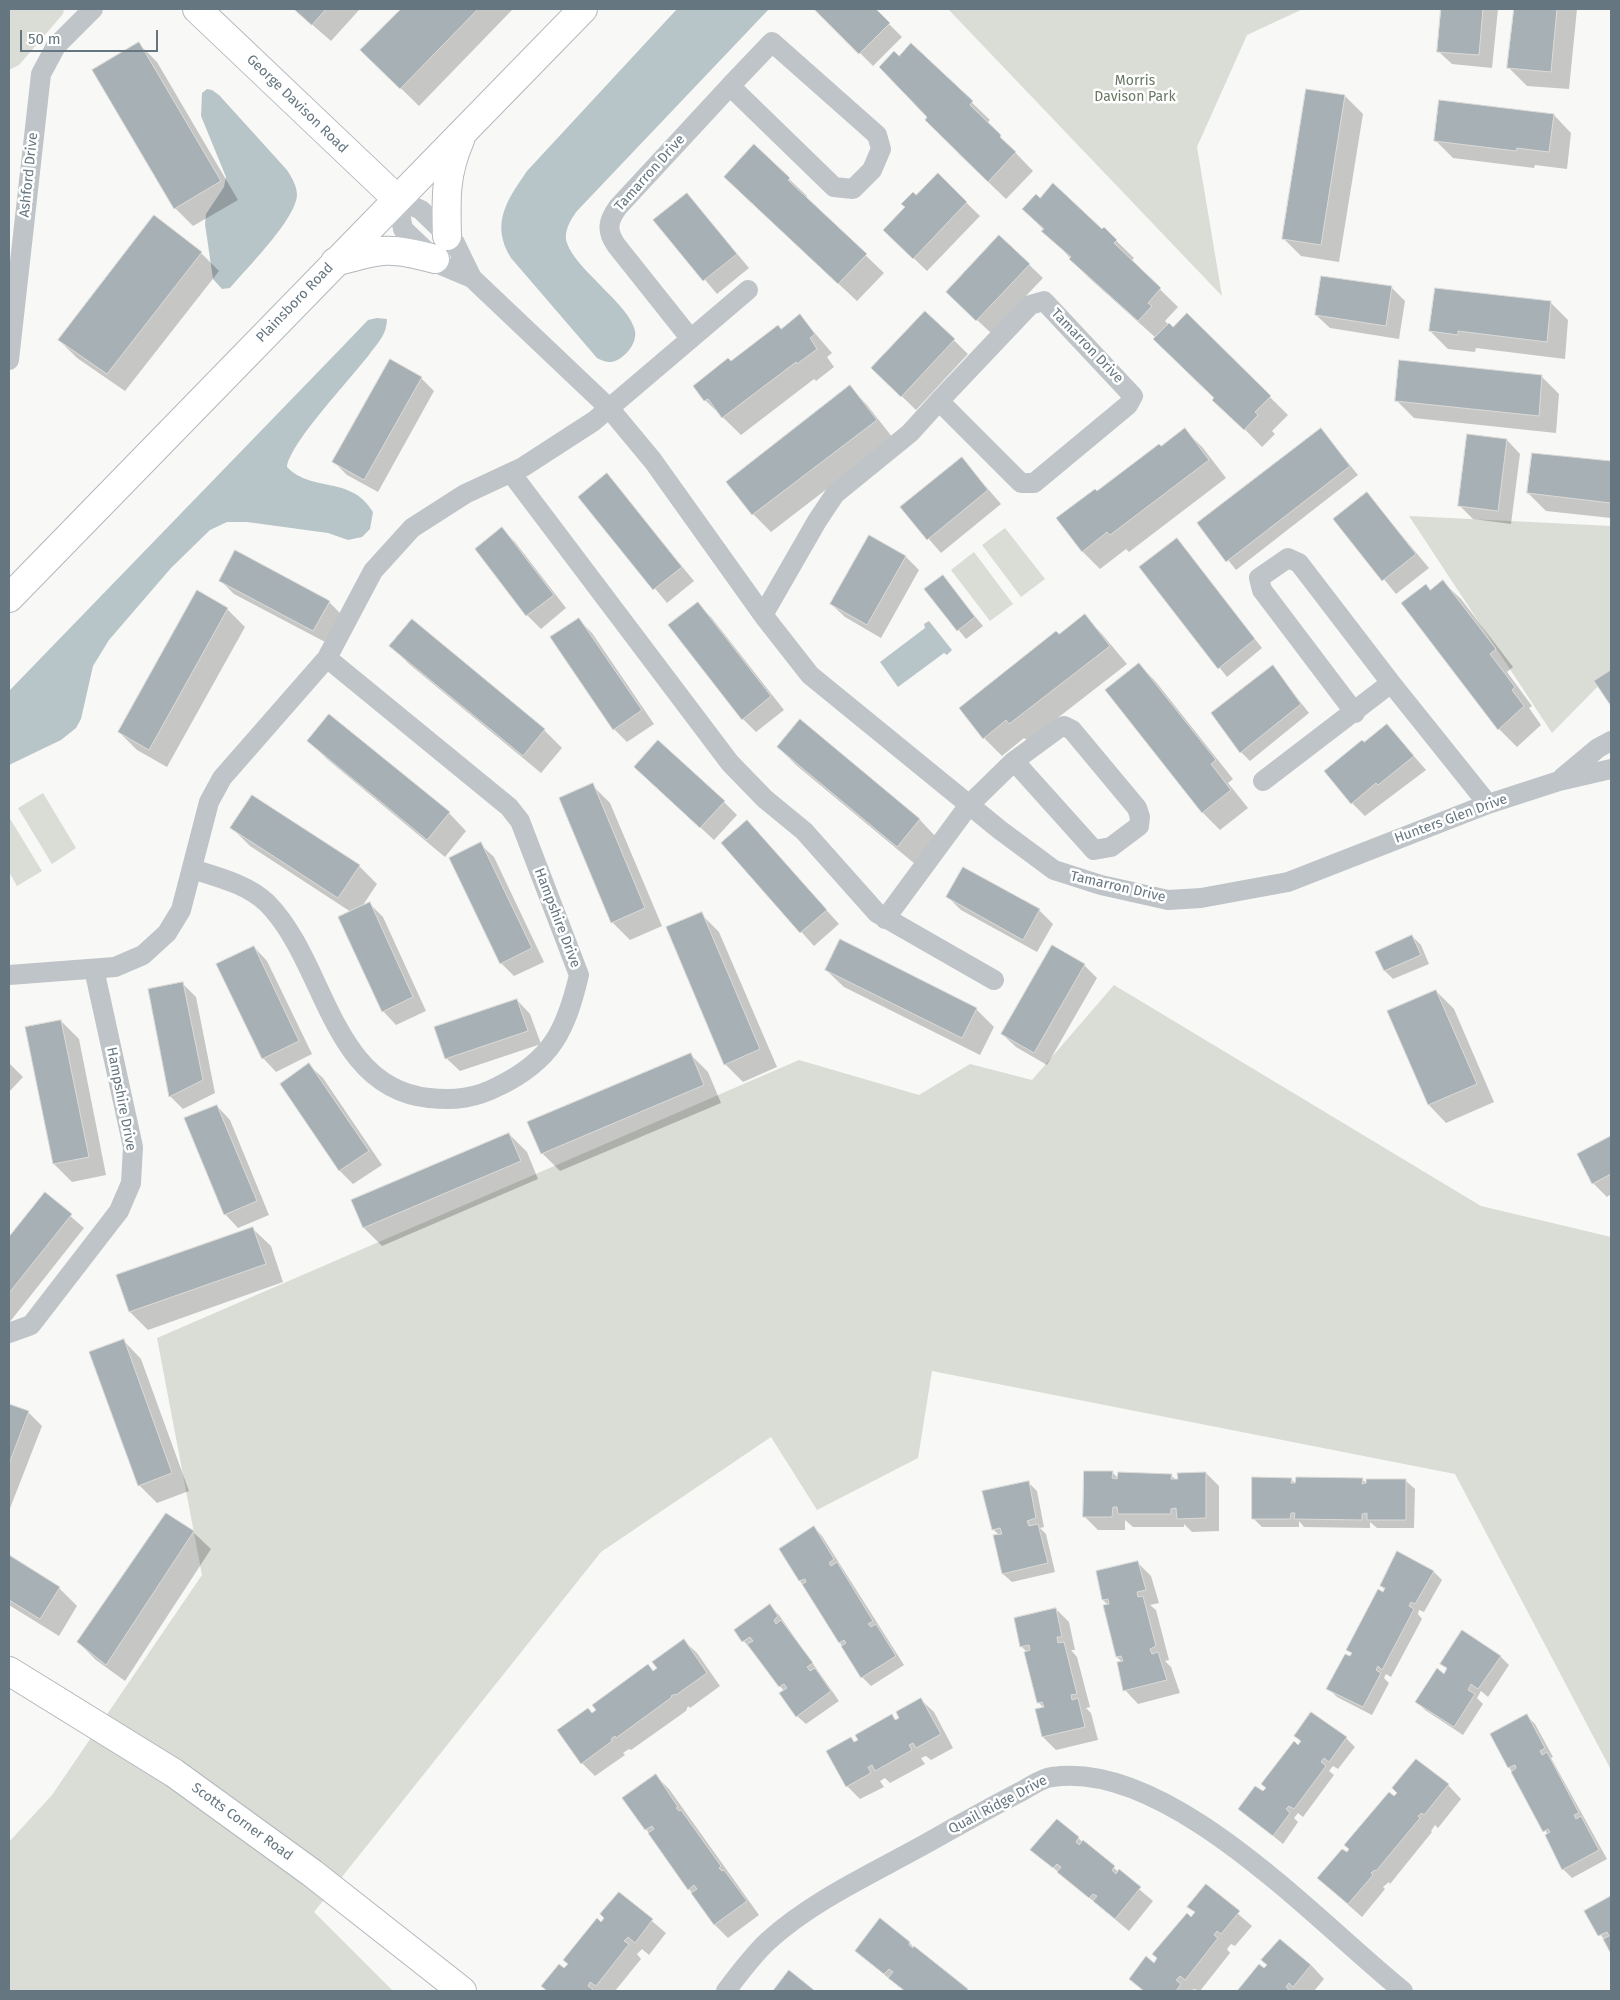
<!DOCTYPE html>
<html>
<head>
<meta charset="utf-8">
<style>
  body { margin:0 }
  #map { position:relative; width:1620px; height:2000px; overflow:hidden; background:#f8f8f6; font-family:"Fira Sans",sans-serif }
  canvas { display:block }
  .frame { position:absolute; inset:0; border:10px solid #657680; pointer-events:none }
  .scale { position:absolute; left:20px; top:30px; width:138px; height:22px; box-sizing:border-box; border:2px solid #657680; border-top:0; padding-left:6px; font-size:15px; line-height:18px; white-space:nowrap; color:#657680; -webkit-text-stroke:4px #fff; paint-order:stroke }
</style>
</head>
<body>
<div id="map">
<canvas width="1620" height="2000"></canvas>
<div class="frame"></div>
<div class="scale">50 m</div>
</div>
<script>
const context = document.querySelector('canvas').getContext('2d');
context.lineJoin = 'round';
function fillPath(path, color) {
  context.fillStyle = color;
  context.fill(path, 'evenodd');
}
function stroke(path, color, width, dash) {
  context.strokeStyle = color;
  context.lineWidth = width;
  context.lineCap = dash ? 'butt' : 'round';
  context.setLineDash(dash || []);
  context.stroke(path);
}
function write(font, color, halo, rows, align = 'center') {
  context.font = font + ' "Fira Sans",sans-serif';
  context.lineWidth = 5;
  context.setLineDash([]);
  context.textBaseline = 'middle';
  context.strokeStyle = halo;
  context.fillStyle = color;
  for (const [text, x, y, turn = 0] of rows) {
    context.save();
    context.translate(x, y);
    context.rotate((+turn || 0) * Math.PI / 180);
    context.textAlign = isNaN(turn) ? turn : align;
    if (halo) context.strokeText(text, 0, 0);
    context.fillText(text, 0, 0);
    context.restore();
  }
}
const green = new Path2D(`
  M9,9H64L63,14L19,65L9,70Z
  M948,9H1303L1247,35L1197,147L1222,296Z
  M1409,516L1611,526V673L1552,733Z
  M1005,528L1045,579L1021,597L982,545Z
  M974,552L1013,604L990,621L951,570Z
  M43,793L76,848L52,864L18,808Z
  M9,817L42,871L17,886L9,872Z
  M1114,985L1481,1206L1611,1237V1770L1455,1474L932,1371L918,1458L817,1510L771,1437L601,1552L314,1912L393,1991H9V1842L52,1795L202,1575L157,1338L799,1060L919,1095L970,1064L1032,1080Z`);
const water = new Path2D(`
  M677,9H769L577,211C571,219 563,232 567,243C576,270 630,305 635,331C637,341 629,352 622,357C613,364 607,363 597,358L511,258C490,224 507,200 527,171Z
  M207,89L212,90L219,95L287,170C292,178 297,186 297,195C296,219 247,268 230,288L222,289L213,279L205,224L206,214L224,187L226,177L201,116L202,93Z
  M377,318L387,319C387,333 379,342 371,352C353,377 290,442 287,467C312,493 351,475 373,512L370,529L362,537L348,540L328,533L247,522H227L210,530L171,568L109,640L93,666L81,719L76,728L61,740L9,765V691L346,343L368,320Z
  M929,621L952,650L947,655L944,653L898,687L880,662L925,628L924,624Z`);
const shadow = new Path2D(`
  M294,9H360L331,41Z
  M402,9H513L419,106L362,50Z
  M816,9H874L902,37L873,66Z
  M1442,9H1498L1492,68L1452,64L1438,51Z
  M1515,9H1577L1569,89L1527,86L1509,68Z
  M139,44L157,62L238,200L193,226L175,208Z
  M911,44L990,120L987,123L1033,171L1006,199L960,155L929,117L899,58Z
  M1345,96L1363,114L1339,262L1301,256L1283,238Z
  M1554,115L1571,133L1567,169L1535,165L1534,168L1453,158L1435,140Z
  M938,175L980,216L927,271L898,243Z
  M789,179L807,196L806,198L884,273L857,301L743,195Z
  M687,194L749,268L717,294L655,220Z
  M1040,200L1102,231L1104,229L1134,258L1131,261L1178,307L1165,321L1173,329L1187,315L1288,415L1272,431L1275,434L1262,447L1156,338L1088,277L1024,209Z
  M1000,237L1043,278L991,333L961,305Z
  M201,253L219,271L125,391L77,358L59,340Z
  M1392,288L1405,301L1399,339L1330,328L1316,315Z
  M1550,302L1568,320L1565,359L1476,348L1475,352L1448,349L1430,331Z
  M925,312L968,354L916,410L886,381Z
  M800,316L832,353L827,357L834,367L816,381L814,379L741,435L705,400L731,363Z
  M1541,376L1559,394L1556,433L1414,418L1396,400Z
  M421,378L434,391L378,492L347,475L334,462Z
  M850,387L867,405L893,438L771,532L753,514Z
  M1321,429L1358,475L1236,570L1199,523Z
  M1185,430L1203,448L1226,478L1129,552L1126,549L1100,569L1082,551L1098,492Z
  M1468,436L1507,440L1520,454L1511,524L1473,519L1460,506Z
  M1533,454L1611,462V518L1546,511L1528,493Z
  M962,459L1001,504L941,553L901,507Z
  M607,475L694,581L667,603L580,497Z
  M1367,494L1429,568L1396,594L1335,519Z
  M502,529L515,542L566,608L541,629L527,615L476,549Z
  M869,537L906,557L919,570L881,638L845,617L831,604Z
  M1177,540L1262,648L1227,677L1141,567Z
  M942,576L983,626L966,639L926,590Z
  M220,580L329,602L342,615L327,643L234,594Z
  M1443,582L1461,599L1513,667L1507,672L1532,706L1529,708L1541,725L1517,747L1499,729L1403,604L1426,586L1431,591Z
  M697,604L711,617L784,710L756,732L743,719Z
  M227,609L245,627L167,767L137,750L119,732Z
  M1084,616L1102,634L1127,664L1028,741L1024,738L1002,756L984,738L1059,636Z
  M578,619L592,633L654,724L627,742L614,729Z
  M391,646L544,730L562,748L541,773L409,664Z
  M1139,664L1156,682L1233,779L1228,783L1248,808L1220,830L1202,812Z
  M1273,667L1309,713L1250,761L1241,752Z
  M800,721L920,820L937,838L915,864L796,765L778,747Z
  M1387,725L1426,770L1365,816L1352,803L1365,744Z
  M309,741L449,813L466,831L445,857L327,759Z
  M649,780L724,802L737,815L714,840Z
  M592,785L610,803L662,926L630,940L612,922Z
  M747,822L839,924L814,946L723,844Z
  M232,828L359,866L377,884L361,908L370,904L383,917L426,1011L396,1025L383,1011L351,912L250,846Z
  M480,844L494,857L544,962L514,976L501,963Z
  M963,868L1039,910L1053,924L1037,952L961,910L948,897Z
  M701,914L719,932L777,1067L743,1082L725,1064Z
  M1412,936L1421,945L1429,964L1393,979L1385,971Z
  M254,947L267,961L312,1054L276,1072L263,1058Z
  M1084,965L1097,978L1047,1065L1016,1047L1002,1034Z
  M826,970L976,1009L994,1027L980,1055L844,987Z
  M183,984L196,997L215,1093L183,1109L170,1096Z
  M1436,991L1454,1009L1494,1102L1446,1123L1429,1105Z
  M517,1000L530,1014L541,1044L460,1071L446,1058Z
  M61,1021L79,1039L106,1175L72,1182L54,1164Z
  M690,1054L708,1072L721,1103L560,1171L542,1153Z
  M9,1063L23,1077L9,1092Z
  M309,1065L323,1078L382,1165L353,1184L340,1171L281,1084Z
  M217,1106L230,1120L269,1215L238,1228L225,1214Z
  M509,1134L527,1152L538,1179L382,1246L364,1228Z
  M1611,1137V1194L1607,1197L1593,1183L1578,1154Z
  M45,1194L84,1228L9,1323V1239Z
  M253,1229L271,1246L283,1282L148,1330L130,1312L117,1276Z
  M124,1341L141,1359L189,1491L157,1503L139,1485Z
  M9,1405L28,1412L42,1426L9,1511Z
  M1112,1472L1119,1479L1171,1475L1176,1480L1206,1473L1219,1486V1531L1192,1532L1184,1524V1527H1133L1125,1520V1530H1098L1085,1517Z
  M1291,1479L1296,1484L1362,1479L1367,1484L1406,1481L1415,1489L1414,1528H1377L1370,1522V1528L1304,1527L1299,1521V1527H1262L1253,1518Z
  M1028,1482L1037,1491L1044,1527L1040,1528L1046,1534L1055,1572L1012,1582L1003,1574L994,1536L999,1535L993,1529Z
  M814,1527L822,1536L904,1665L871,1686L862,1677L800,1581Z
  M193,1532L211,1549L125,1681L96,1660L78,1642Z
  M9,1557L59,1588L77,1606L59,1636L9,1605Z
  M1138,1563L1151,1576L1159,1603L1150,1605L1156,1610L1169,1660L1165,1661L1171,1667L1180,1693L1138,1704L1125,1690L1122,1662L1117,1657L1109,1606L1103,1600Z
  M1434,1572L1442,1580L1424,1612L1419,1610L1418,1614L1422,1619L1391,1677L1386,1674L1384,1678L1389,1683L1372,1715L1337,1697L1328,1688L1352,1654L1347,1649L1384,1594L1385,1590L1381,1586Z
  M770,1606L779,1615L839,1701L806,1724L797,1716L784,1691L735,1630Z
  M1056,1609L1069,1622L1075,1650H1071L1077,1657L1090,1707L1086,1708L1091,1713L1098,1740L1056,1750L1043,1737L1044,1708L1038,1702L1027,1652L1021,1646Z
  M683,1640L697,1653L720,1686L690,1708L688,1706L686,1711L631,1750L629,1749L623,1753L625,1755L595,1776L582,1763L592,1714L648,1666L654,1672Z
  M1500,1656L1509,1665L1488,1697L1481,1691L1477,1698L1483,1704L1463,1735L1425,1710L1417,1702L1444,1675L1448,1670L1442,1664Z
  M920,1699L934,1712L953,1748L931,1760L926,1756L921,1758L925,1764L890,1783L885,1778L880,1781L884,1787L860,1799L847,1786L851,1739L856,1743L892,1716L896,1720L901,1718Z
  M1527,1716L1535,1724L1553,1757L1551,1758L1607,1859L1572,1878L1563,1869L1548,1835L1509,1767Z
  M1295,1736L1346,1738L1355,1747L1338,1769L1333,1766L1329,1771L1334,1775L1303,1817L1298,1813L1294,1818L1298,1822L1283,1844L1240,1809L1263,1793L1301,1742Z
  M656,1776L669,1789L759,1915L728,1938L714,1924L646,1829Z
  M1448,1785L1461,1799L1438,1828L1435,1825L1431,1831L1432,1832L1390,1884L1389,1882L1383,1887L1385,1889L1362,1917L1318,1878L1347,1854L1398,1793Z
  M1078,1838L1153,1901L1129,1931L1032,1850Z
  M1206,1886L1252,1926L1235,1946L1231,1944L1227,1949L1230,1953L1200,1991L1194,1989L1191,1991H1143L1130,1979L1154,1965L1191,1919L1196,1913L1189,1907Z
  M619,1893L666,1933L649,1955L642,1949L637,1954L641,1959L615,1991H548L543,1986L564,1969L601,1924Z
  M1611,1898V1951L1586,1911Z
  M910,1943L914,1948L968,1991H904L856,1951Z
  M1311,1965L1324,1979L1314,1991H1238L1259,1966L1264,1970Z`);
const building = new Path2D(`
  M294,9H326L312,25Z
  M401,9H478L400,89L360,50Z
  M814,9H876L890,23L859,54Z
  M1441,9H1483L1479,55L1437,52Z
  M1514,9H1557L1551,72L1507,68Z
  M139,42L221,181L174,209L92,70Z
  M911,43L973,101L970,105L1001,135L1000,137L1016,152L988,182L925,120L927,117L879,67L894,51L899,56Z
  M1306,89L1345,95L1321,245L1282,239Z
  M1439,100L1554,114L1549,152L1517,148L1516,151L1434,141Z
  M754,144L790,178L788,180L867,254L838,284L724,177Z
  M938,173L967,202L913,259L883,230L905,207L901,204L913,192L916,195Z
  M1053,183L1102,229L1104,227L1117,240L1114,243L1161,288L1148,303L1152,306L1138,321L1069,259L1071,257L1041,231L1044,229L1022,209L1036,194L1040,198Z
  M687,193L737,254L703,281L653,220Z
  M154,215L202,252L107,374L58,340Z
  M999,235L1030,264L976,321L946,292Z
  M1321,276L1392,286L1386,326L1315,315Z
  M1435,288L1551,301L1547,342L1458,331V335L1429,331Z
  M925,311L955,339L901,397L871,368Z
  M1187,313L1271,396L1255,412L1258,415L1244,430L1212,400L1214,398L1153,339L1169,323L1173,327Z
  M800,314L815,334L810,338L817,349L797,364L796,362L722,418L708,399L704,401L693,386L728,358L731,361L778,325L781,329Z
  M390,359L422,377L364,480L332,462Z
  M1399,360L1542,375L1539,416L1395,401Z
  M850,385L877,420L752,515L726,482Z
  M1185,428L1209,460L1110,535L1107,532L1082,552L1056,518L1095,489L1097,491L1159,444L1161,446Z
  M1321,428L1350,466L1226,562L1197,523Z
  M1467,434L1507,439L1498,511L1458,506Z
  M1532,453L1611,461V503L1527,493Z
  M962,457L988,490L927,540L900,507Z
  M607,473L682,567L653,590L578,497Z
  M1367,492L1416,554L1382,581L1333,519Z
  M502,527L554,595L526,616L475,549Z
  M869,535L906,556L867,625L830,604Z
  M1177,538L1255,639L1218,669L1139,567Z
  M235,550L330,601L313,631L219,581Z
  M943,575L975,617L957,631L924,589Z
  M1443,580L1496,649L1490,654L1515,687L1512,690L1524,706L1498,730L1401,603L1426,584L1430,590Z
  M197,590L228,608L149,750L118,732Z
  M698,602L771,696L742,720L668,625Z
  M1085,614L1110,646L1009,724L1006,720L983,739L959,708L1056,631L1059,634Z
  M579,618L642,710L613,730L550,637Z
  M412,619L545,729L523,756L389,646Z
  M1139,663L1216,760L1211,764L1231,790L1202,813L1105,690Z
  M1273,665L1301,704L1240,753L1211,713Z
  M1611,670V706L1594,681Z
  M329,714L450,812L427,840L307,741Z
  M800,719L920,819L897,847L777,747Z
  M1387,724L1414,756L1378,785L1376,783L1351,804L1324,771L1362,740L1364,742Z
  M658,740L725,801L700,828L634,767Z
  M593,783L645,908L611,923L559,798Z
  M252,795L360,865L338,898L230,828Z
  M747,820L827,910L800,933L721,843Z
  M481,842L532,948L500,964L449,858Z
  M963,867L1040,909L1023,940L946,897Z
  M370,902L413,997L382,1012L338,917Z
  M702,912L760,1049L724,1065L666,927Z
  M1412,935L1421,955L1384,971L1375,952Z
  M840,939L977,1008L962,1038L825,970Z
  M1052,945L1085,964L1034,1053L1001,1034Z
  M254,946L299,1041L262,1059L216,964Z
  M183,982L203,1080L169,1097L148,989Z
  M1436,990L1477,1084L1428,1105L1387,1011Z
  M517,999L528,1031L445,1059L434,1027Z
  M61,1020L89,1157L53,1164L25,1027Z
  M691,1053L704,1085L541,1154L527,1122Z
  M309,1063L369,1151L339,1171L280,1084Z
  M217,1105L257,1201L224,1215L184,1118Z
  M509,1133L521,1161L363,1228L351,1200Z
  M1611,1136V1174L1592,1184L1577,1154Z
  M45,1192L72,1214L9,1293V1237Z
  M253,1227L266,1264L129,1312L116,1275Z
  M124,1339L172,1473L138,1486L89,1352Z
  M9,1404L29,1411L9,1464Z
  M1084,1471H1113L1112,1478L1117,1479L1118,1472L1172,1474L1171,1479H1178L1177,1473L1206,1472V1518L1177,1519L1176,1508L1171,1509V1514H1118L1117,1507H1113L1112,1517H1083Z
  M1252,1477L1292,1478L1291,1483H1295L1296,1477L1363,1478L1362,1484L1366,1483V1479H1406V1520H1367V1513L1362,1514V1520L1294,1519L1295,1513H1291L1290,1519H1252Z
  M1029,1481L1036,1518L1027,1521L1029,1526L1038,1524L1048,1563L1002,1574L993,1535L1002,1534L1000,1528L992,1530L982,1491Z
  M166,1513L194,1531L106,1665L77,1642Z
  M814,1526L834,1559L829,1563L831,1566L837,1562L873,1621L868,1624L871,1627L876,1624L896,1656L861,1678L841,1646L846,1643L844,1640L839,1643L802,1584L806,1582L805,1579L799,1581L779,1549Z
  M1397,1551L1434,1571L1415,1604L1411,1602L1409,1606L1414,1609L1382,1670L1378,1666L1376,1670L1381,1673L1363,1707L1326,1689L1345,1654L1350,1656L1352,1653L1346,1650L1378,1589L1383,1592L1385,1588L1380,1586Z
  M9,1555L60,1587L40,1619L9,1600Z
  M1138,1561L1146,1590L1137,1592L1138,1597L1143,1596L1156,1646L1150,1649L1152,1654L1158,1652L1167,1680L1123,1691L1117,1662L1123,1661L1121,1656L1116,1657L1103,1605L1109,1604L1108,1599L1102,1600L1096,1571Z
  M770,1604L778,1616L774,1620L776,1624L781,1620L813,1663L807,1667L810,1671L815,1668L831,1691L796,1717L779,1693L787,1688L784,1684L779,1687L747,1644L753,1641L750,1637L742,1642L734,1630Z
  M1056,1608L1062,1637H1057L1058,1643L1064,1642L1077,1694L1071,1695L1072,1700L1078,1698L1085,1727L1042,1737L1035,1709L1044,1707L1042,1702L1037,1703L1024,1652L1030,1650L1029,1645L1020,1647L1014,1618Z
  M1462,1630L1501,1656L1478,1689L1471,1684L1468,1690L1475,1694L1454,1727L1415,1702L1437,1668L1444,1674L1447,1668L1440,1664Z
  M684,1639L707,1673L676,1695L675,1694L671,1696L672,1697L616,1738L615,1736L611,1739L612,1741L581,1764L557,1730L588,1708L592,1713L596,1710L592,1705L648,1664L653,1671L657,1668L652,1662Z
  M921,1698L941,1734L916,1748L913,1743L909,1745L912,1750L875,1771L872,1765L868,1767L871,1773L846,1787L826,1751L851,1737L854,1742L858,1740L855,1735L892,1714L895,1720L899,1718L896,1712Z
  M1311,1712L1347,1737L1329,1762L1324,1758L1321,1762L1326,1766L1294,1809L1289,1806L1286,1809L1290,1813L1273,1836L1238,1809L1255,1786L1263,1791L1266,1788L1261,1784L1294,1741L1298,1745L1301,1741L1294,1736Z
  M1527,1714L1545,1748L1540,1751L1542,1755L1547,1752L1579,1813L1574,1815L1576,1819L1581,1816L1599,1850L1562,1870L1545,1835L1550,1832L1548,1829L1543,1832L1511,1772L1516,1768L1515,1765L1508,1768L1490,1734Z
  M1416,1759L1449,1784L1424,1815L1422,1813L1418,1816L1420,1818L1376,1871L1375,1870L1371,1873L1373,1875L1348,1904L1317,1878L1342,1849L1347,1852L1349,1849L1344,1845L1389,1792L1394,1796L1397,1793L1392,1788Z
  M656,1774L678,1807L676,1808L679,1811L681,1810L721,1866L719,1868L722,1871L724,1870L747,1901L714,1925L691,1893L697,1889L694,1885L688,1890L648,1833L654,1829L652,1826L645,1830L622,1798Z
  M1057,1819L1079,1837L1076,1842L1079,1845L1083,1840L1115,1866L1112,1870L1116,1874L1119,1869L1141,1887L1115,1919L1093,1901L1097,1896L1093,1894L1089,1898L1057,1872L1061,1867L1057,1864L1053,1868L1030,1850Z
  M1206,1884L1240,1911L1221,1934L1217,1931L1214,1935L1218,1938L1185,1980L1180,1976L1176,1980L1181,1984L1176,1991H1144L1129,1979L1146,1956L1154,1963L1157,1958L1152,1954L1187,1913L1191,1917L1195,1912L1187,1907Z
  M619,1892L653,1919L635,1943L628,1937L624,1941L629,1944L596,1986L590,1982L588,1986L595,1991H547L541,1986L559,1964L564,1968L568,1964L563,1960L597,1918L601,1922L604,1918L600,1914Z
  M1611,1896V1954L1603,1939L1609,1936L1607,1932L1598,1936L1584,1911Z
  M880,1918L910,1942L909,1945L913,1948L914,1946L968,1989L966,1991H905L888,1978L893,1972L889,1969L884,1974L855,1951Z
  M1280,1939L1311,1965L1293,1987L1289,1983L1286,1987L1290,1991H1237L1259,1964L1264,1968L1267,1965L1261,1960Z
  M789,1970L815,1991H773Z`);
const street = new Path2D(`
  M772,42L877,135L881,149L872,170L853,189L834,187L730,86Z
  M397,199L403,229L441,265L472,278L609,408L653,461L763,615L810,675L1000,830L1054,870L1101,885L1168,900L1201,898L1288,882L1488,804L1559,781L1611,769
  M397,199L421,210L455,243L472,278
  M1044,301L1133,396L1128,405L1034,483H1021L939,401L1030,305Z
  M690,338L616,245C606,230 608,221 618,207L730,86
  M9,360L41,74L56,46L93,9
  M511,473L730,763L765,799L804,831L877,913L994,980
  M763,615L817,521L835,494L910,433L939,401
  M1355,713L1262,590L1259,578L1288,558L1299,563L1391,683L1488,804
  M1562,778L1598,748L1611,741
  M1263,781L1391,683
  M192,869C217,877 247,884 267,903C326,962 330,1088 429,1098C455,1101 476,1098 499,1086C552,1060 566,1030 579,975L520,821L509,807L327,658
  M885,919L969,805L1014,761L1059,728L1064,726L1072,730L1137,808L1140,817L1139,826L1111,847L1094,850L1014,761
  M9,975L115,967L143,955L167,933L181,910L209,802L222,778L327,658L373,571L412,528L465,494L523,467L594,421L748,290
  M9,1333L31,1325L119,1211L131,1183L133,1147L94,969
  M726,1991C738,1975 753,1955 768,1941C811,1902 867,1876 918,1848C952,1829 987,1809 1022,1791C1031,1786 1042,1778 1052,1777C1169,1759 1317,1922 1403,1991`);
const secondary = new Path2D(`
  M197,9L397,199
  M447,236C446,199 445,174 460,140
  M335,262C381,249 388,246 435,259
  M9,598L583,9
  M9,1671L174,1773L312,1873L462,1991`);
const parkNames = [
  ["Morris",1135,81],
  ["Davison Park",1135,97]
];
const streetNames = [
  ["George Davison Road",297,104,44],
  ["Tamarron Drive",650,173,-48],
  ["Ashford Drive",29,175,-84],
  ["Plainsboro Road",295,303,-46],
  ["Tamarron Drive",1087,346,46],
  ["Hunters Glen Drive",1451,819,-20],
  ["Tamarron Drive",1118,887,13],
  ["Hampshire Drive",557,918,69],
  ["Hampshire Drive",121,1099,79],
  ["Quail Ridge Drive",998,1805,-28],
  ["Scotts Corner Road",242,1822,36]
];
fillPath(green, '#d9ddd5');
fillPath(water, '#b8c5c8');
fillPath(shadow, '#0003');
fillPath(building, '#a7b0b5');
stroke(building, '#dadad8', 1);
stroke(secondary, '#b2b8bc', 30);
stroke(street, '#bfc4c8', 20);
stroke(secondary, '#fff', 28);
write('14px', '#687864', '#fff', parkNames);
write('14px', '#657680', '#fff', streetNames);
</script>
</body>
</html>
